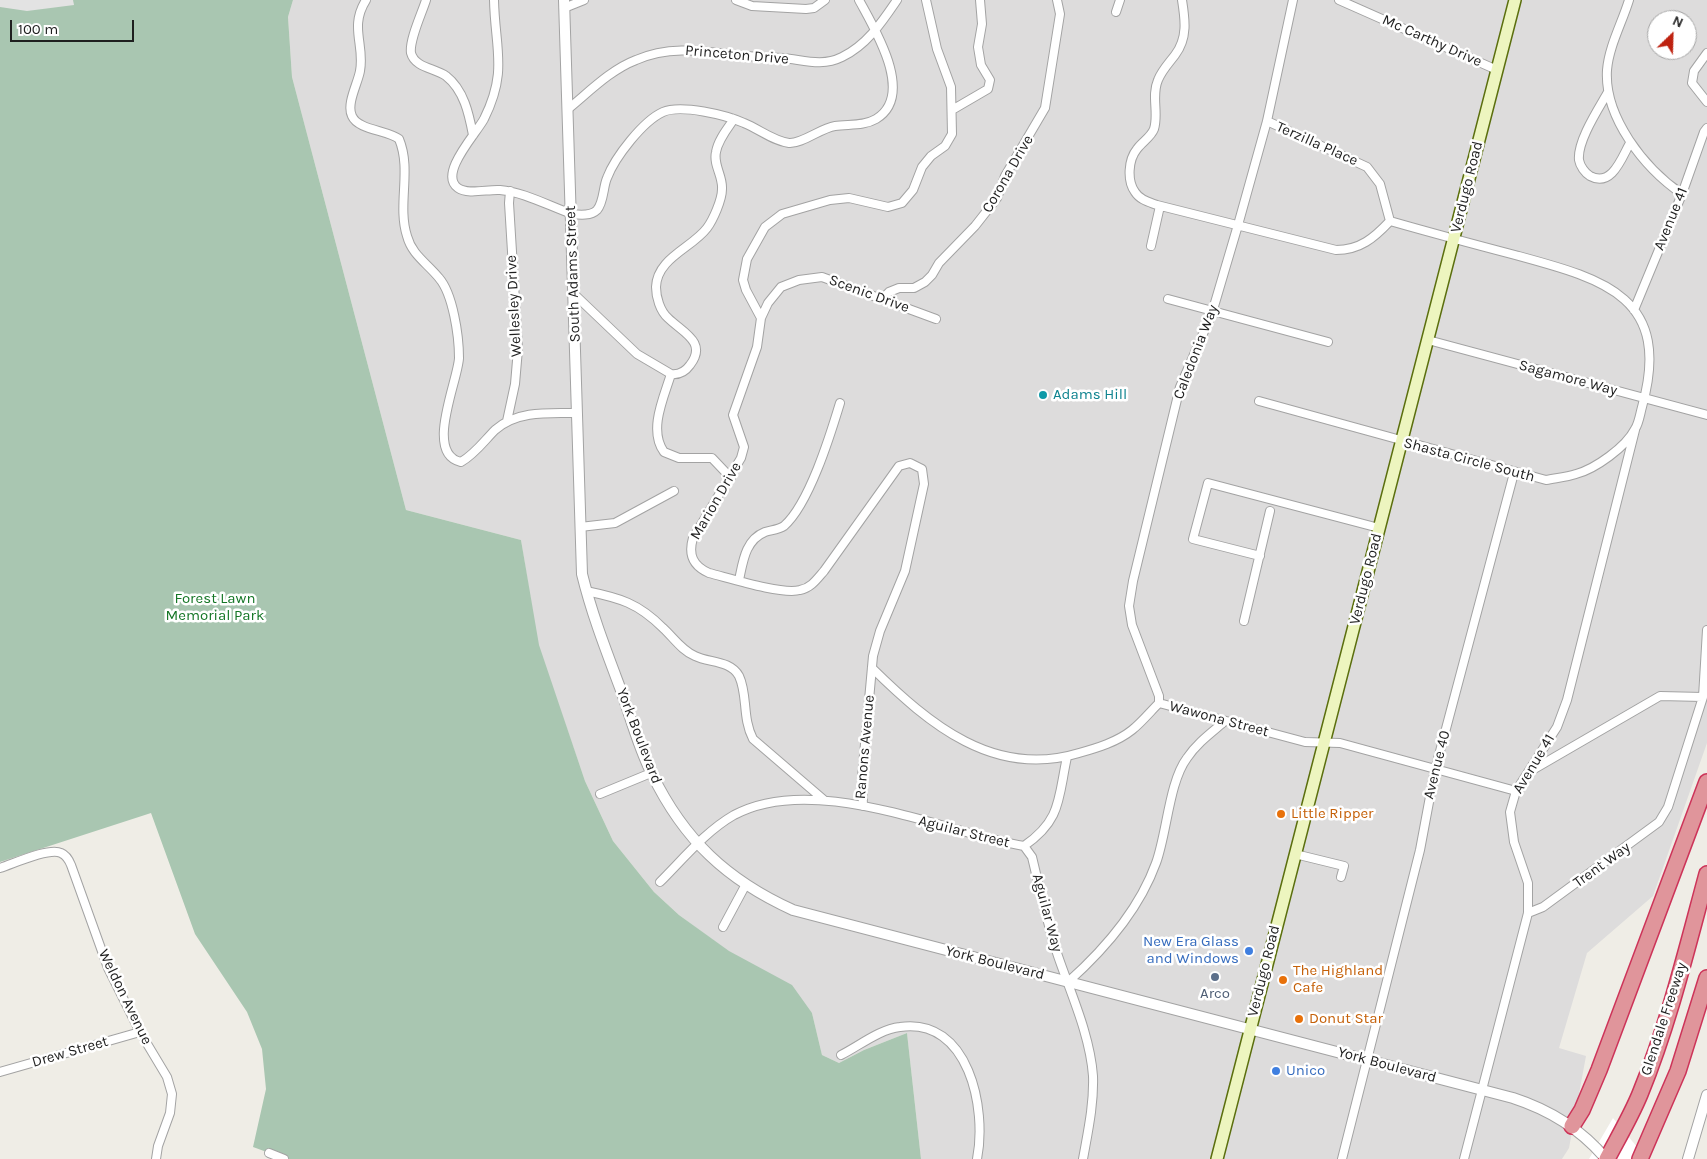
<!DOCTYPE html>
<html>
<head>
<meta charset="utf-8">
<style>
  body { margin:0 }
  #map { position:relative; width:1707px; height:1159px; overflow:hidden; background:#efede6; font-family:Karla,sans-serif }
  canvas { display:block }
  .north { position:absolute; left:1647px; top:10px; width:50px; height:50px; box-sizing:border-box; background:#fff; border:1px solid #a5a5a5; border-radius:50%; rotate:24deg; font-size:14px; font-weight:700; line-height:20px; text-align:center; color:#1f1f1f }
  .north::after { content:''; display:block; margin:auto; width:18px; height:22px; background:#be2210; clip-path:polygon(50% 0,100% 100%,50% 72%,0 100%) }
  .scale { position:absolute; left:10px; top:20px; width:124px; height:22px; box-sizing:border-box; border:2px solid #1f1f1f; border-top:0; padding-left:6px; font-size:15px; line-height:18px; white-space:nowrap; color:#1f1f1f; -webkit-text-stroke:4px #fff; paint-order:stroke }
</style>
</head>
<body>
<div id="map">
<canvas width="1707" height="1159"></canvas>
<div class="north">N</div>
<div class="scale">100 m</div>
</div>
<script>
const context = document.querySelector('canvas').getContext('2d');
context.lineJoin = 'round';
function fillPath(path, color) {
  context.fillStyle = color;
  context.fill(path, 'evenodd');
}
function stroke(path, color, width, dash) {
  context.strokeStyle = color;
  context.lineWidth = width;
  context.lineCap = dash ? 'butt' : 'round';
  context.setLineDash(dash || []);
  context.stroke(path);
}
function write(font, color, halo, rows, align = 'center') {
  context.font = font + ' Karla,sans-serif';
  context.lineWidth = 5;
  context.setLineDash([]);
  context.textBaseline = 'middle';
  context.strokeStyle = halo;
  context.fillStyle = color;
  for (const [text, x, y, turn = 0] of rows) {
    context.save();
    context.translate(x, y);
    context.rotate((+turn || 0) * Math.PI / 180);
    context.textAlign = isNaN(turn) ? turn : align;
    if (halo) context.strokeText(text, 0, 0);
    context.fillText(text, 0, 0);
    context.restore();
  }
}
const residential = new Path2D(`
  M293,0H1707V743L1653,896L1587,953L1559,1048L1586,1056L1569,1148L1562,1159H921L907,1033L864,1050L839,1063L822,1055L812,1013L679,915L654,892L613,841L585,781L538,645L521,540L406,510L292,77L288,17ZM1657,20H1687V50H1657Z`);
const cemetery = new Path2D(`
  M0,0H293L288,17L292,77L406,510L521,540L539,645L585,781L613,841L654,892L679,915L729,951L792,985L812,1013L822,1055L839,1063L864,1050L907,1033L921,1159H286L253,1147L266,1089L262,1049L247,1012L195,934L151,813L0,862Z`);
const parking = new Path2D(`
  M0,0H73L74,5L27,11L0,7Z`);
const pier = new Path2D(`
  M1613,1118L1647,1159H1589Z`);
const minor = new Path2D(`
  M366,0C349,27 365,45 360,71C358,83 346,104 352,116C358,130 387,130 399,139C412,170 397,205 407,236C412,255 427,263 439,278C453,294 459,336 459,358C458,381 424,454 461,462C475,454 484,441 495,430C517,410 550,413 577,413
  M426,0C422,13 409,40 411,53C415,68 435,68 446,76C464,90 469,114 473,135
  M494,0C495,49 508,71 484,119C476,134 438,174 458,188C468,195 488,189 500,190C524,192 549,206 572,214C580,215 591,216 597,210C604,202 603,187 607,178C615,157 643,121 663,112C681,104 726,115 744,123C759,129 773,141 789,143C802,144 821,128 835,126C849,124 864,126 876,119C916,95 874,28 859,0
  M736,0L752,6L806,9L814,8L825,0
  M1182,0C1185,19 1188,38 1175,55C1169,63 1162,70 1158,80C1151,96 1159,113 1154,129C1151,137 1142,142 1137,149C1128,160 1127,181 1135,192C1140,200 1149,202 1157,205L1336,250C1360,250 1374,238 1390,221
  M1339,0L1497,70
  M1629,0C1622,23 1609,46 1607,70C1604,117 1644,168 1682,194
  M564,8L584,0
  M1116,12L1120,0
  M1707,53L1694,71L1692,83L1707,102
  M1608,92C1599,108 1577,141 1579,160C1580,166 1585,173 1590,176C1612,188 1622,157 1630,143
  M568,109C589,92 610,70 636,60C669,45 703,51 737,55C752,57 767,57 783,58C804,60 822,67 842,57C867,45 882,22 897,0
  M952,110L988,89L990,80L981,65L978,47L982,24L980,0
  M1267,121L1367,167L1380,184L1390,221
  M1151,246L1160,206
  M574,294L637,354L671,374C664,397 648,430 664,452L679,458H712L731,478
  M883,298L889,292L899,288H914L925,282L932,275L939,263L975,226L997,198L1005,176L1045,108L1060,14L1057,0
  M1168,299L1328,342
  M1634,310L1682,194L1704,132L1707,128
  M761,318L746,290L743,280L747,259L765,227L782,214L830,200L849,198L888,207L902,203L913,190L922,167L931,156L945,146L952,134L951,87L937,49L926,0
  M1428,340L1707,415
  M671,374C679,375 685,372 690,365C708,342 682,332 668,318C660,311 656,297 656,287C657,258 692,248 707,228C713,220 722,200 722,189C723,176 713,165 716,152C718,140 727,129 734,119
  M1259,401L1546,480C1556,478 1567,477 1576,474C1595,469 1626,447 1635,429C1639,423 1640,414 1642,407C1673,296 1603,279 1515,255C1473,244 1432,233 1390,221
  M507,421L515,384L518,349L509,203L510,191
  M580,527L615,523L674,491
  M1260,556L1193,539L1208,483L1379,528
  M739,580C743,562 745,540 765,532C771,530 778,530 784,526C809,504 830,436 840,403
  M586,591C620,598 638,603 663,628C673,637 682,651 695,656C709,663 730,660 739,676C748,695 742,718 753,739L824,800
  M1244,621L1270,511
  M872,668C929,724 994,779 1079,753C1097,748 1117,742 1132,730C1141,723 1150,712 1159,703L1305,742L1340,743L1516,791
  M1159,703V696L1132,625L1129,606L1133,581L1180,387L1212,313L1238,225L1267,121L1293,0
  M1529,772L1660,696L1703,697
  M600,794L651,773
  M863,806L862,777L873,656L880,631L905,571L924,484L922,469L910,463L899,466L824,571C817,579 811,588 800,590C782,595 729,578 709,573C693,566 688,555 693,538L741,458L744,447L733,415L757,347L761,318L768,303L781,287L799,280L822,277L936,319
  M1024,846L1032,857C1040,890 1047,923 1058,956C1071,994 1090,1035 1093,1076C1094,1104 1088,1131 1083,1159
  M1295,854L1344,866L1341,877
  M0,868C13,864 49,847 61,853C66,855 69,860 71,865L108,968L140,1032L167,1077L172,1094L170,1113L158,1146L156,1159
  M660,882C683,859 706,831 734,815C814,772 939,831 1024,846C1062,820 1058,798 1067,757
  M1528,913L1543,907L1659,822L1668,807L1703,697L1707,630
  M723,927L745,886
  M1068,982C1105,949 1139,910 1156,863C1167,833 1169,782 1187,758C1197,743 1211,733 1225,721
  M841,1055C859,1046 880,1029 900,1027C969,1017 987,1109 977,1159
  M0,1072L140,1032
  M269,1153L284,1159
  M1342,1159L1420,850L1435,770L1514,473
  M1464,1159L1528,913V883L1514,842L1510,812L1516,791L1557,727L1567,700L1635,430`);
const tertiary = new Path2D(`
  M564,0L582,574C592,615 607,653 622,693C631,719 639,749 652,774C684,840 727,880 793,910L1513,1098C1550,1110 1581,1129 1606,1159
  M1688,1159L1707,1095`);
const secondary = new Path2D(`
  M1217,1159L1515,0`);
const motorway = new Path2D(`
  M1572,1126L1582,1110L1599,1070L1707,782
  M1607,1159C1618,1138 1631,1116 1640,1094C1669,1023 1687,948 1707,874
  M1640,1159L1678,1071L1707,978`);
const markers = [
  [1043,395,5,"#0f9aa8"],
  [1281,814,5,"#e8710a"],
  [1249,951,5,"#3f7fe0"],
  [1215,977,5,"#5c6f8a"],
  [1283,980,5,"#e8710a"],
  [1299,1019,5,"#e8710a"],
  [1276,1071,5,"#3f7fe0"]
];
const streetNames = [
  ["Mc Carthy Drive",1432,41,24],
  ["Princeton Drive",737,55,5],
  ["Terzilla Place",1317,144,24],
  ["Corona Drive",1008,174,-60],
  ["Verdugo Road",1467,187,-76],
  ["Avenue 41",1671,219,-68],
  ["South Adams Street",573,274,-92],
  ["Scenic Drive",869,294,20],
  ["Wellesley Drive",514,306,-93],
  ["Caledonia Way",1196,352,-69],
  ["Sagamore Way",1568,378,15],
  ["Shasta Circle South",1469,460,15],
  ["Marion Drive",716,501,-60],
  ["Verdugo Road",1366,579,-76],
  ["Wawona Street",1219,719,15],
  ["York Boulevard",639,736,69],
  ["Ranons Avenue",865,747,-85],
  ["Avenue 41",1534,764,-59],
  ["Avenue 40",1437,765,-76],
  ["Aguilar Street",964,832,14],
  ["Trent Way",1602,865,-36],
  ["Aguilar Way",1047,913,75],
  ["York Boulevard",995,963,14],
  ["Verdugo Road",1264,971,-76],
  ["Weldon Avenue",125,997,64],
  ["Glendale Freeway",1664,1019,-72],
  ["Drew Street",70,1052,-16],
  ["York Boulevard",1387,1065,15]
];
const cultureNames = [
  ["Adams Hill",1053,395]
];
const parkNames = [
  ["Forest Lawn",215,599],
  ["Memorial Park",215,616]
];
const foodNames = [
  ["Little Ripper",1291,814],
  ["The Highland",1293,971],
  ["Cafe",1293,988],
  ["Donut Star",1309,1019]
];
const shopNames = [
  ["New Era Glass",1239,942],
  ["and Windows",1239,959],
  ["Unico",1286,1071,"left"]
];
const serviceNames = [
  ["Arco",1215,994]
];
fillPath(residential, '#dddcdc');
fillPath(cemetery, '#a9c6b1');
fillPath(parking, '#e3e3e3');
fillPath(pier, '#fff');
stroke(minor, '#a3a3a3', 10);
stroke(tertiary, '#a3a3a3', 12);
stroke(secondary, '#5b6f0e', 14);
stroke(motorway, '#cd3459', 18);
stroke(minor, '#fff', 8);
stroke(tertiary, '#fff', 10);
stroke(secondary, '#edf5bf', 11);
stroke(motorway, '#e0959b', 15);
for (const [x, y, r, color] of markers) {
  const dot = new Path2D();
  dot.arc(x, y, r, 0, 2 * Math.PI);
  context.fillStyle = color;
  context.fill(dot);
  stroke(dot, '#fff', 2);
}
write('15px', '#1f1f1f', '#fff', streetNames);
write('15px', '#0d838f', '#fff', cultureNames, 'left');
write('15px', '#157626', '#fff', parkNames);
write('15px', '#c56008', '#fff', foodNames, 'left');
write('15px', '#366cbe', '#fff', shopNames, 'right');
write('15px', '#4e5e75', '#fff', serviceNames);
</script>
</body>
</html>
